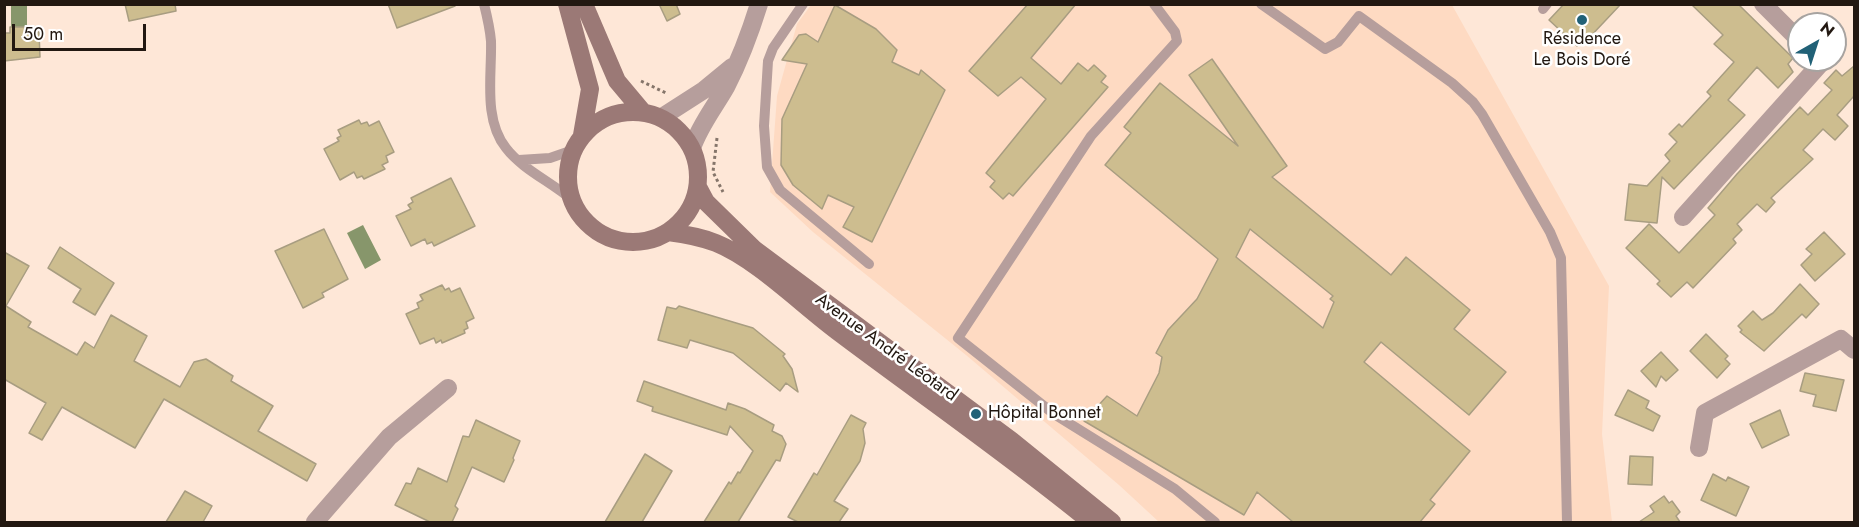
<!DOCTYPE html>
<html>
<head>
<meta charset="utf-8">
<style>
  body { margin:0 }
  #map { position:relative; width:1859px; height:527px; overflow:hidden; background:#fee7d7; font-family:Jost,sans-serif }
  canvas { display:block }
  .frame { position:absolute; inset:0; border:6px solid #221811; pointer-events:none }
  .north { position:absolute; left:1787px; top:12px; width:60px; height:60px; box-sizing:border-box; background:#fff; border:2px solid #a7a3a0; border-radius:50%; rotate:39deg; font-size:16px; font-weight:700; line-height:24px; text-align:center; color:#221811 }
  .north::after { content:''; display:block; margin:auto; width:21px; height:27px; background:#216177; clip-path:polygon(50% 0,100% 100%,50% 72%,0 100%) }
  .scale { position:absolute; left:12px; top:24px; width:134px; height:27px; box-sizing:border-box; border:3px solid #221811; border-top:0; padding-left:8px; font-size:18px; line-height:21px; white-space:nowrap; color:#221811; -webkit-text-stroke:4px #fff; paint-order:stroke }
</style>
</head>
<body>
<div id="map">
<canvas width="1859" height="527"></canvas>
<div class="frame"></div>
<div class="north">N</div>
<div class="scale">50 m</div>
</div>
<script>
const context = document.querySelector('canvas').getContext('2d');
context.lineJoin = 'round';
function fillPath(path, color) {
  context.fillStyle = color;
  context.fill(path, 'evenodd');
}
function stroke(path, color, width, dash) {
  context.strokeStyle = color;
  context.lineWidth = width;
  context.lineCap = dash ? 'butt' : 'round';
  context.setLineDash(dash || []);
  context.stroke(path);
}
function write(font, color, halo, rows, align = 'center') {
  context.font = font + ' Jost,sans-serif';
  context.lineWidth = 5;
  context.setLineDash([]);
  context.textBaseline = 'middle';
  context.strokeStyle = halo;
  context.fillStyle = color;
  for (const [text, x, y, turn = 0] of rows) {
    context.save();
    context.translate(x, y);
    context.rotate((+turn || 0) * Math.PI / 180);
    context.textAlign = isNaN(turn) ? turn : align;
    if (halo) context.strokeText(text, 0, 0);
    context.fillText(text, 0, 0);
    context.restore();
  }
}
const built = new Path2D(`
  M811,5H1452L1609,286L1602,434L1612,522H1159L1119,485L966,355L813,232L770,192L777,96L797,24Z`);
const water = new Path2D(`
  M11,5H27V27H11Z
  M363,225L381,260L365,269L347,233Z`);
const building = new Path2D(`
  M125,4H175L176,11L129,21Z
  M388,4H455V6L397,28Z
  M659,4H676L680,14L667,21Z
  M1028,4H1076L1031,58L1061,84L1078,63L1088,71L1094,65L1106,76L1101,82L1108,87L1013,196L1009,193L1003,199L990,187L995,181L986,173L1046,99L1021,77L998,96L969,71Z
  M1564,4H1621L1588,39L1586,36L1577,46L1549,20Z
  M1691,4H1738L1793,58L1788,64L1793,72L1778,88L1757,67L1728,100L1745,115L1674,189L1662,177L1657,223L1625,220L1629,184L1647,186L1670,161L1665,155L1677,142L1669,134L1679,124L1682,127L1711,96L1707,92L1734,62L1714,44L1723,35Z
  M835,5L876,29L897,50L892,62L919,75L921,70L945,90L872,242L843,227L854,207L828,195L822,209L793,185L781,165L782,119L807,64L782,60L799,35L806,34L818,42Z
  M10,27H28V32H39L40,57L4,61V33H10Z
  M1212,59L1287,166L1272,177L1391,275L1406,257L1470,310L1454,329L1506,372L1469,415L1381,342L1364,362L1470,451L1430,500L1435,504L1420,522H1293L1257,492L1244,515L1084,421L1107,396L1137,416L1159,373L1162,357L1156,353L1168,330L1197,299L1218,259L1105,165L1131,133L1124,127L1160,83L1238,146L1189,75ZM1250,229L1333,296L1330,299L1334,302L1323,328L1236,257Z
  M1854,66V96L1837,115L1848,126L1835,140L1823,129L1803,150L1813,159L1771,198L1775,202L1766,212L1757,204L1737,224L1742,230L1733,239L1736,243L1693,288L1687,282L1671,297L1657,284L1660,281L1626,248L1649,224L1679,253L1715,215L1708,208L1737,174L1800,107L1808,115L1832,90L1824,83L1836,70L1842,76Z
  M359,120L361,124L367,122L369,126L379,121L394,152L386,156L388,162L382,165L385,169L364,179L362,176L357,178L354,172L340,180L324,149L339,141L337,138L341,136L338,130Z
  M451,178L475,226L434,246L432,242L427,244L425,239L411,246L396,216L411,209L408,205L413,202L411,198Z
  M324,229L348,279L322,293L324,297L303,308L275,251Z
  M1824,232L1845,254L1815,281L1801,265L1812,254L1806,249Z
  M60,247L114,283L95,315L73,302L81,289L48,268Z
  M4,252L29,266L6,306L31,322L28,327L77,355L85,342L94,348L111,315L147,336L134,361L180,387L194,362L206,359L233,376L231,381L273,406L258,431L316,464L307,481L164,399L135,448L62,407L42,440L29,433L46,403L4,379Z
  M1800,284L1819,304L1806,318L1802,314L1764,351L1740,332L1742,330L1738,326L1753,311L1762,320L1773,313Z
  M442,285L445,290L449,288L451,292L460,288L474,318L466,322L468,328L464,330L465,333L442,343L441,340L436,343L434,338L420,344L406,314L419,308L417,303L423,300L420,295Z
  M679,306L753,328L785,354L783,356L792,369L798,392L786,383L780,391L733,353L690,340L687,348L658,340L667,307L676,309Z
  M1706,334L1728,356L1725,359L1730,364L1717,378L1690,351Z
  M1661,352L1678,370L1666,381L1661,376L1656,387L1641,371Z
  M1805,373L1844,380L1836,411L1813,406L1816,395L1800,391Z
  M644,381L726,410L728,403L745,409L774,425L772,431L782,436L786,444L780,461L776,460L738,522H704L729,482L731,484L738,472L740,473L753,451L730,426L727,435L652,411L653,407L637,401Z
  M1628,390L1649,401L1646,408L1660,416L1653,431L1615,415Z
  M1780,410L1789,435L1762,448L1750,424Z
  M851,415L866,423L863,429L865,443L860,461L834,501L848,509L839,522H798L788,517L814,473L817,475Z
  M476,420L520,441L513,458L514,460L504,482L472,467L455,506L458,509L452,522H430L395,505L406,483L411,484L418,468L447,482L463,436L469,437Z
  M645,454L672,471L642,522H605Z
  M1630,456L1653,457L1652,485L1628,484Z
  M1713,474L1726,481L1728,477L1749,487L1736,516L1701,500Z
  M185,491L212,506L203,522H166Z
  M1664,496L1669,503L1672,501L1680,512L1676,516L1680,522H1639L1654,512L1650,506Z`);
const path = new Path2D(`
  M641,81L668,94
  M717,138L713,172L723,192`);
const lane = new Path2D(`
  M484,4C487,16 490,29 491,41C492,75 483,119 506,148C522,169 551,182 571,199
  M803,4L773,48L768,61L764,126L767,167L780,190L869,264
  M1154,4L1175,32L1177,41L1091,136L958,338L1054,414L1175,489L1215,522
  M1261,4L1325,49L1338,42L1359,16L1452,83L1473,102L1482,114L1550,232L1561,258L1567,522
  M1543,9L1547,4
  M519,160L550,158L573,150`);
const street = new Path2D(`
  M1763,4L1799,40
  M662,117L704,90L732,67
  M692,148C700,125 714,108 726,87C740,60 750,33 759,4
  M1683,217L1822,62L1820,60
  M1699,448L1705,413L1841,339L1854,350
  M315,522L389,437L448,388`);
const secondary = new Path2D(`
  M567,4L590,89L582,135
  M584,4L617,81L643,112
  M568 177a65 65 0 1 1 130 0a65 65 0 1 1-130 0Z
  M698,187L706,202L754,249L1012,441L1112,522
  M668,232C684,234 701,237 716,243C756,259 802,305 837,331C922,395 1009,455 1091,522`);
const markers = [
  [1582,20,6,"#216177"],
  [976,414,6,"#216177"]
];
const poiNames = [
  ["Résidence",1582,40],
  ["Le Bois Doré",1582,61],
  ["Hôpital Bonnet",988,414,"left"]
];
const streetNames = [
  ["Avenue André Léotard",886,348,36]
];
fillPath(built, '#fedac2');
fillPath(water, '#87966b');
fillPath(building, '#cdbd8f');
stroke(building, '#a89d81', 1.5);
stroke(path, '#85756a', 3, [3, 3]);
stroke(lane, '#b69e9c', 10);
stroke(street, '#b69e9c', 18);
stroke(secondary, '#9b7976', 18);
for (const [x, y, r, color] of markers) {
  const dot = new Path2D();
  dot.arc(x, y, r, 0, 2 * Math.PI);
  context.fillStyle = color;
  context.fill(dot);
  stroke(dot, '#fff', 2);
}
write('18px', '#221811', '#fff', poiNames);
write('18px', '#221811', '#fff', streetNames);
</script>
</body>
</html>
